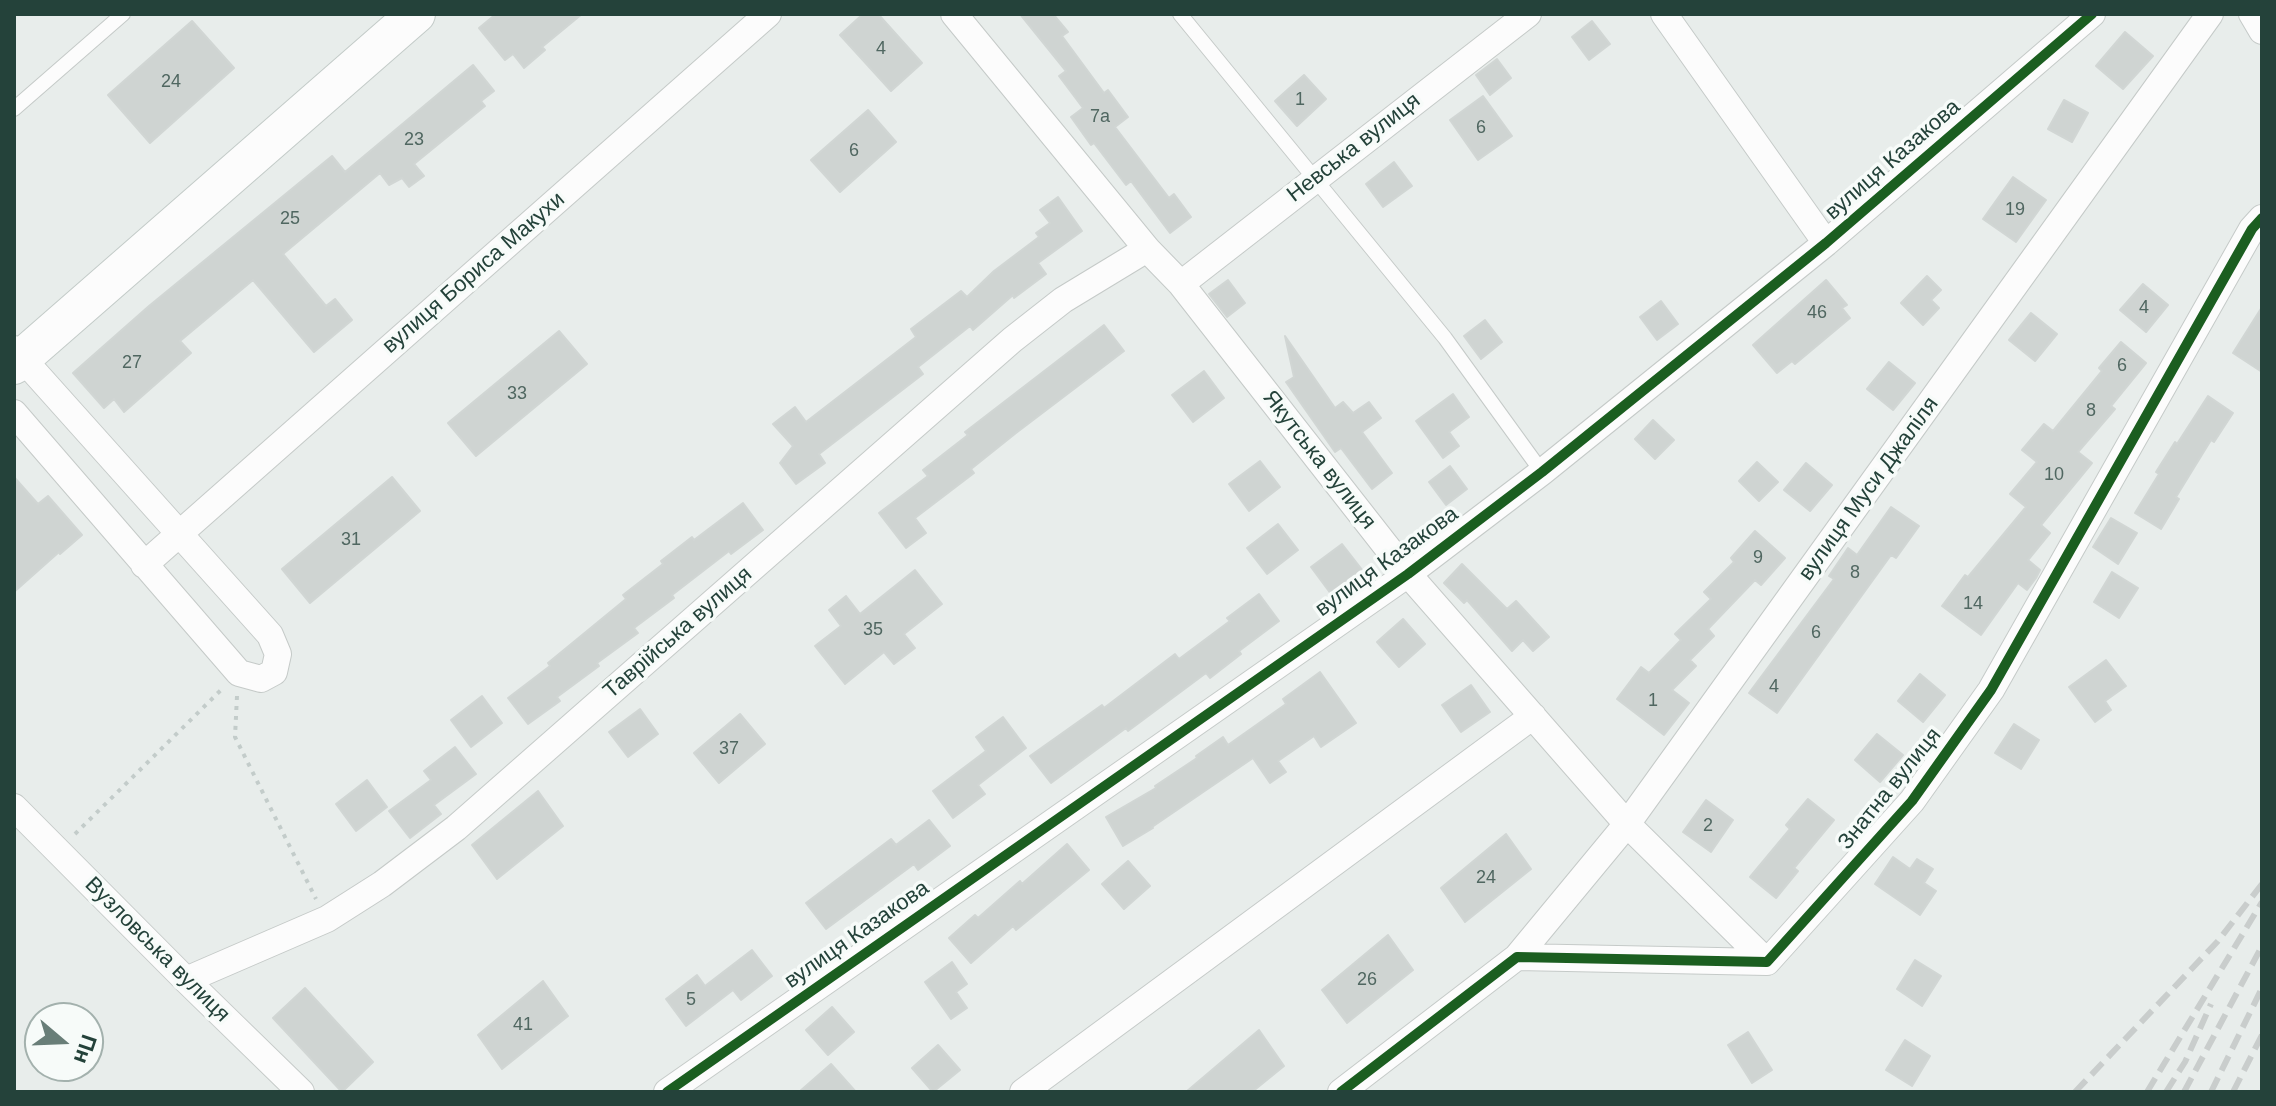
<!DOCTYPE html>
<html>
<head>
<meta charset="utf-8">
<style>
  body { margin:0 }
  #map { position:relative; width:2276px; height:1106px; overflow:hidden; background:#e8edeb; font-family:Helvetica,sans-serif }
  canvas { display:block }
  .frame { position:absolute; inset:0; border:16px solid #24423a; pointer-events:none }
  .north { position:absolute; left:24px; top:1002px; width:80px; height:80px; box-sizing:border-box; background:#f7fbf9; border:2px solid #a3b1ad; border-radius:50%; rotate:109deg; font-size:22px; font-weight:700; line-height:32px; text-align:center; color:#24423a }
  .north::after { content:''; display:block; margin:auto; width:28px; height:36px; background:#697e78; clip-path:polygon(50% 0,100% 100%,50% 72%,0 100%) }
</style>
</head>
<body>
<div id="map">
<canvas width="2276" height="1106"></canvas>
<div class="frame"></div>
<div class="north">Пн</div>
</div>
<script>
const context = document.querySelector('canvas').getContext('2d');
context.lineJoin = 'round';
function fillPath(path, color) {
  context.fillStyle = color;
  context.fill(path, 'evenodd');
}
function stroke(path, color, width, dash) {
  context.strokeStyle = color;
  context.lineWidth = width;
  context.lineCap = dash ? 'butt' : 'round';
  context.setLineDash(dash || []);
  context.stroke(path);
}
function write(font, color, halo, rows, align = 'center') {
  context.font = font + ' Helvetica,sans-serif';
  context.lineWidth = 7;
  context.setLineDash([]);
  context.textBaseline = 'middle';
  context.strokeStyle = halo;
  context.fillStyle = color;
  for (const [text, x, y, turn = 0] of rows) {
    context.save();
    context.translate(x, y);
    context.rotate((+turn || 0) * Math.PI / 180);
    context.textAlign = isNaN(turn) ? turn : align;
    if (halo) context.strokeText(text, 0, 0);
    context.fillText(text, 0, 0);
    context.restore();
  }
}
const building = new Path2D(`
  M496,14H582L542,47L545,50L524,68L513,54L505,60L479,28Z
  M863,14H878L922,63L891,91L840,35Z
  M1020,14H1053L1068,32L1062,36L1104,93L1108,90L1128,117L1115,127L1169,198L1174,194L1191,217L1170,233L1131,181L1126,185L1094,143L1091,145L1071,117L1083,108L1059,76L1066,71Z
  M192,21L234,68L150,143L108,95Z
  M1592,21L1610,44L1589,60L1572,37Z
  M2125,32L2153,56L2123,89L2096,66Z
  M1497,59L1511,78L1490,95L1476,75Z
  M473,65L494,91L481,101L485,106L414,164L424,176L409,187L402,178L389,185L380,173L283,254L326,306L335,299L352,320L314,352L253,280L180,341L191,353L124,412L114,399L104,408L73,373L149,306L332,156L345,172Z
  M1304,75L1326,99L1297,126L1275,101Z
  M1483,96L1512,136L1478,160L1450,120Z
  M2064,100L2088,113L2072,142L2048,129Z
  M868,110L896,142L840,192L811,160Z
  M1394,162L1412,186L1383,207L1366,184Z
  M2013,177L2046,200L2016,242L1983,219Z
  M1058,197L1082,231L1038,263L1046,274L1014,298L1013,295L973,330L970,326L918,367L923,374L819,454L825,463L796,484L780,463L793,446L773,424L795,407L806,422L916,337L911,329L961,291L967,297L994,271L1039,237L1036,233L1050,223L1040,210Z
  M1927,276L1941,290L1931,300L1939,308L1923,325L1901,303Z
  M1228,280L1245,303L1227,317L1209,294Z
  M1826,280L1847,305L1842,308L1850,318L1795,364L1792,361L1777,373L1753,345Z
  M2143,284L2168,305L2146,332L2120,310Z
  M1661,301L1678,324L1657,340L1640,317Z
  M2262,307V372L2233,353Z
  M2031,313L2057,334L2035,361L2009,340Z
  M1485,320L1502,342L1481,359L1464,336Z
  M1104,325L1124,351L1016,433L971,469L974,473L915,518L926,533L906,548L879,513L928,476L923,470L968,435L965,432Z
  M559,331L587,364L476,456L448,423Z
  M1285,336L1335,408L1343,402L1353,413L1369,402L1381,418L1362,432L1392,473L1372,489L1341,448L1335,452L1286,382L1294,377Z
  M2121,342L2146,363L2111,406L2115,409L2078,452L2092,463L2041,525L2050,533L2028,560L2040,570L2036,578L2027,590L2018,583L1981,635L1942,606L1965,575L1968,577L2026,507L2010,494L2037,462L2022,450L2044,424L2053,431L2102,371L2099,368Z
  M1889,362L1915,383L1893,410L1867,389Z
  M1204,371L1224,398L1193,422L1172,395Z
  M1453,394L1469,417L1449,432L1459,446L1443,458L1416,421Z
  M2208,396L2233,413L2214,442L2211,440L2176,497L2179,499L2161,529L2135,513L2159,474L2156,472L2175,442L2177,444Z
  M1653,420L1674,440L1655,459L1635,439Z
  M1260,461L1280,487L1249,511L1229,484Z
  M1757,462L1778,482L1759,501L1739,481Z
  M1806,463L1832,485L1810,511L1784,490Z
  M1450,466L1467,489L1446,505L1429,482Z
  M14,477L38,504L48,496L82,535L60,554L59,552L14,592Z
  M392,477L420,511L310,603L282,569Z
  M743,503L763,530L731,554L729,551L672,595L674,598L634,628L638,633L597,663L599,666L557,697L560,701L528,724L508,698L550,666L548,663L626,599L623,595L663,564L661,561L692,537L694,540Z
  M1891,507L1919,526L1896,558L1891,555L1777,713L1749,693L1834,579L1829,576L1848,548L1857,555Z
  M2111,518L2137,533L2118,564L2093,547Z
  M1278,524L1298,550L1267,574L1247,548Z
  M1755,531L1785,558L1761,585L1755,580L1708,629L1714,636L1690,660L1696,666L1672,690L1689,703L1664,735L1617,699L1641,667L1649,673L1681,640L1675,634L1711,599L1704,592L1734,562L1731,558Z
  M1342,544L1363,571L1331,594L1311,567Z
  M1462,564L1507,609L1516,601L1549,637L1533,651L1523,640L1512,651L1467,600L1464,603L1444,583Z
  M915,570L942,604L904,634L915,648L894,664L884,652L845,684L815,646L841,626L829,610L846,596L860,614Z
  M2112,572L2138,588L2119,618L2094,602Z
  M1259,594L1279,621L1239,651L1241,654L1210,678L1206,673L1128,731L1126,728L1051,783L1030,756L1102,705L1104,708L1175,654L1179,659L1230,621L1227,618Z
  M1403,619L1425,644L1399,667L1377,642Z
  M2106,660L2126,686L2105,701L2111,710L2095,722L2069,687Z
  M1320,672L1356,723L1321,747L1314,736L1278,761L1286,772L1270,783L1253,758L1152,827L1153,828L1123,846L1106,817L1156,788L1155,786L1197,758L1196,756L1223,737L1228,745L1286,704L1283,699Z
  M1920,674L1945,695L1923,722L1898,701Z
  M1471,685L1490,712L1461,732L1442,705Z
  M482,696L502,723L471,747L451,720Z
  M640,709L658,734L628,757L609,732Z
  M740,714L765,744L719,783L694,753Z
  M1003,717L1026,748L978,785L985,794L953,818L933,791L986,751L976,737Z
  M2014,724L2039,740L2021,769L1995,753Z
  M1877,734L1903,755L1880,782L1855,760Z
  M455,747L476,774L434,805L441,814L410,838L389,811L431,780L424,771Z
  M367,780L387,807L356,831L336,804Z
  M538,791L563,826L497,879L472,845Z
  M1808,799L1834,820L1794,868L1798,871L1776,898L1750,877L1790,829L1786,825Z
  M1706,800L1733,820L1711,852L1683,832Z
  M929,820L950,846L918,870L914,864L826,929L806,903L891,839L896,845Z
  M1506,834L1531,869L1465,922L1441,888Z
  M1067,844L1089,870L1016,930L1013,926L971,963L949,938L975,915L978,918L1020,881L1022,884Z
  M1893,857L1910,869L1917,859L1933,869L1924,883L1936,891L1920,915L1875,884Z
  M1128,861L1150,886L1124,909L1102,884Z
  M1388,935L1413,970L1347,1023L1322,990Z
  M752,950L772,976L741,1000L733,990L686,1026L666,999L697,975L705,986Z
  M1915,960L1941,976L1922,1006L1897,989Z
  M952,962L967,984L956,992L967,1008L951,1019L925,982Z
  M543,981L568,1016L502,1069L478,1035Z
  M305,988L373,1062L342,1092L273,1018Z
  M832,1007L854,1032L828,1055L806,1030Z
  M1259,1030L1284,1066L1252,1092H1186Z
  M1748,1032L1772,1070L1752,1083L1728,1045Z
  M1905,1040L1930,1056L1912,1086L1886,1070Z
  M938,1045L960,1070L933,1092L912,1068Z
  M831,1064L856,1092H799Z`);
const path = new Path2D(`
  M237,696L235,737L316,899
  M75,834L223,688`);
const service = new Path2D(`
  M1180,14L1445,338L1542,472
  M14,109L123,14`);
const minor = new Path2D(`
  M954,14L1147,249L1181,284L1408,574L1627,824L1767,962
  M1664,14L1826,243
  M2252,14L2262,31
  M1181,284L1528,14
  M14,349L270,635L278,654L274,672L261,679L239,673L14,413
  M144,565L768,14
  M14,807L186,980L301,1092
  M1517,957L1627,824L2210,14
  M186,980L327,919L382,884L456,828L1012,340L1063,300L1147,249
  M667,1092L1408,574L1542,472L1826,243L2092,14
  M1023,1092L1533,716
  M1341,1092L1517,957L1767,962L1912,801L1991,690L2252,229L2262,218`);
const secondary = new Path2D(`
  M14,365L416,14`);
const rail = new Path2D(`
  M2075,1092L2218,941L2262,884
  M2147,1092L2262,902
  M2166,1092L2185,1062L2211,1004
  M2184,1092L2262,946
  M2211,1092L2262,988
  M2233,1092L2262,1035`);
const cycleway = new Path2D(`
  M667,1092L1408,574L1542,472L1826,243L2092,14
  M1341,1092L1517,957L1767,962L1912,801L1991,690L2252,229L2262,218`);
const numberNames = [
  ["4",881,49],
  ["24",171,82],
  ["1",1300,100],
  ["7а",1100,117],
  ["6",1481,128],
  ["23",414,140],
  ["6",854,151],
  ["19",2015,210],
  ["25",290,219],
  ["4",2144,308],
  ["46",1817,313],
  ["27",132,363],
  ["6",2122,366],
  ["33",517,394],
  ["8",2091,411],
  ["10",2054,475],
  ["31",351,540],
  ["9",1758,558],
  ["8",1855,573],
  ["14",1973,604],
  ["35",873,630],
  ["6",1816,633],
  ["4",1774,687],
  ["1",1653,701],
  ["37",729,749],
  ["2",1708,826],
  ["24",1486,878],
  ["26",1367,980],
  ["5",691,1000],
  ["41",523,1025]
];
const streetNames = [
  ["Невська вулиця",1354,148,-38],
  ["вулиця Казакова",1893,160,-41],
  ["вулиця Бориса Макухи",474,273,-41],
  ["Якутська вулиця",1319,460,52],
  ["вулиця Муси Джаліля",1869,489,-54],
  ["вулиця Казакова",1387,562,-36],
  ["Таврійська вулиця",678,633,-41],
  ["Знатна вулиця",1890,789,-51],
  ["вулиця Казакова",857,935,-35],
  ["Вузловська вулиця",157,950,45]
];
fillPath(building, '#cfd4d2');
stroke(building, '#d1d6d4', 2);
stroke(service, '#c5cac8', 16);
stroke(minor, '#c5cac8', 28);
stroke(secondary, '#c3cbc8', 40);
stroke(path, '#c3ccca', 4, [4, 6]);
stroke(service, '#fcfcfc', 14);
stroke(minor, '#fcfcfc', 26);
stroke(secondary, '#fcfcfc', 38);
stroke(rail, '#c9cdcc', 6, [16, 8]);
stroke(cycleway, '#1b5e20', 10);
write('18px', '#506761', null, numberNames);
write('22px', '#24423a', '#f7fbf9', streetNames);
</script>
</body>
</html>
